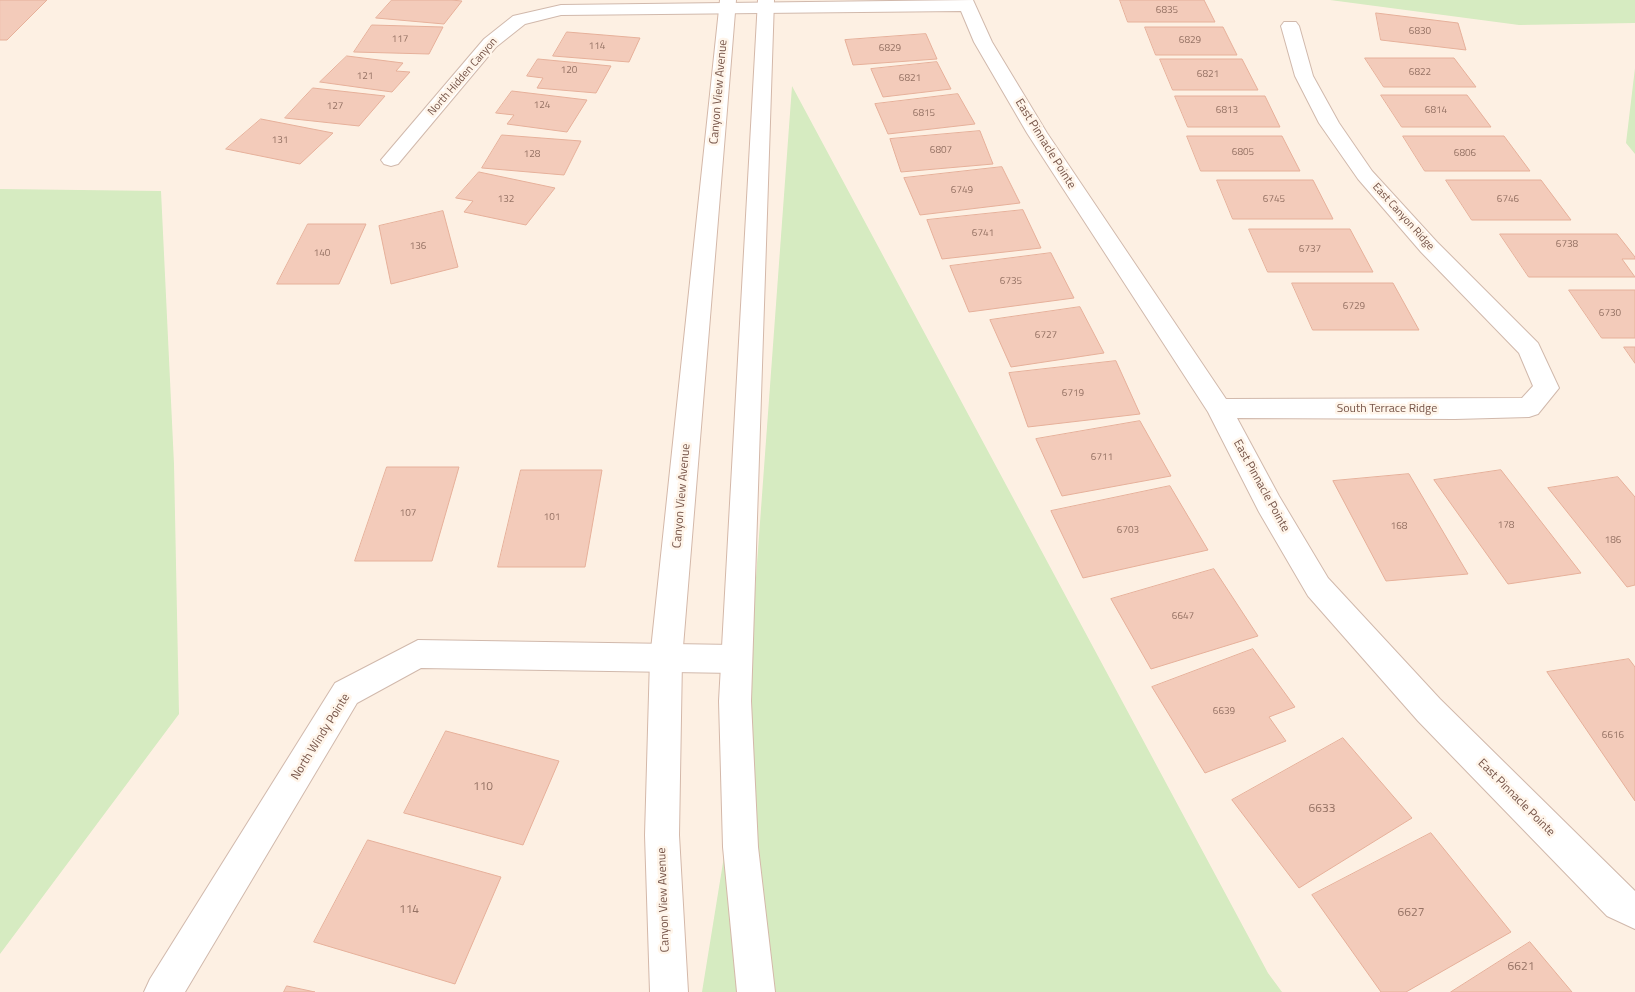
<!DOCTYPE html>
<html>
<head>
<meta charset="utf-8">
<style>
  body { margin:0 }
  canvas { display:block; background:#fdf0e3 }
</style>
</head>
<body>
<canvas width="1635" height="992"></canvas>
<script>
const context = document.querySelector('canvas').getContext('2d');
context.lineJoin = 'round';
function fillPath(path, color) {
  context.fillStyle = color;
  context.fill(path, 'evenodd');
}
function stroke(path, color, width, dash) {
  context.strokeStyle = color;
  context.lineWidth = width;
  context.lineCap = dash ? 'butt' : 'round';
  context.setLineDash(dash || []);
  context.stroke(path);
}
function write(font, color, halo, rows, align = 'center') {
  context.font = font + ' "Titillium Web",sans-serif';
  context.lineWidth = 5;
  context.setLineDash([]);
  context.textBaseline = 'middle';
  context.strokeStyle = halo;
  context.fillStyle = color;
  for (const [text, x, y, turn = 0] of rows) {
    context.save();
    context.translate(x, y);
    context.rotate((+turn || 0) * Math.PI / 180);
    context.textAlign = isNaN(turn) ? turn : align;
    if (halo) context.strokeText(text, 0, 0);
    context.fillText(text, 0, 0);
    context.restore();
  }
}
const green = new Path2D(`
  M1330,0H1635V23L1519,25Z
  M1635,68V154L1626,143Z
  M792,86L1268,973L1282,992H702L745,727Z
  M0,189L161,191L174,464L179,714L0,954Z`);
const building = new Path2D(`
  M0,0H47L7,40H0Z
  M392,0H451L462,1L444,24L376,18Z
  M1120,0H1204L1215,22H1128Z
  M1376,13L1458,23L1466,50L1381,40Z
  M372,25L443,27L429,54L354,52Z
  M1145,27H1223L1237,55H1156Z
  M567,32L640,38L629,62L553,56Z
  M926,34L937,59L853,65L845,40Z
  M347,56L403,63L396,71L410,72L392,92L320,82Z
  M1365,58H1454L1476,87H1384Z
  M538,59L611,66L596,93L537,88L543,78L527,76Z
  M1160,59H1242L1258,90H1173Z
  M937,62L951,89L883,97L871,69Z
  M313,88L385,96L359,126L285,118Z
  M512,91L587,100L567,132L507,124L514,115L496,113Z
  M958,94L975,124L888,134L875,104Z
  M1381,95H1467L1491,127H1402Z
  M1175,96H1265L1280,127H1188Z
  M261,119L333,133L300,164L226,149Z
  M980,131L993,164L901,172L890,139Z
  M502,135L581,141L564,175L482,168Z
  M1187,136H1282L1300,171H1201Z
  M1403,136H1504L1530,171H1425Z
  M1002,167L1020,203L920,215L904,178Z
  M479,172L555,188L526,225L464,212L473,201L456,198Z
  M1217,180H1313L1333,219H1233Z
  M1446,180H1541L1571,220H1472Z
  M1023,210L1041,248L942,259L927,220Z
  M443,211L458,267L391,284L379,226Z
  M308,224H366L339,284H277Z
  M1249,229H1350L1373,272H1268Z
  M1500,234H1617L1635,257V259H1622L1635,277H1529Z
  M1051,253L1074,298L969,312L950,266Z
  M1292,283H1393L1419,330H1313Z
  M1569,290H1635V338H1602Z
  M1080,307L1104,353L1011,367L990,320Z
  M1624,347H1635V363Z
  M1116,361L1140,414L1028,427L1009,373Z
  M1140,421L1171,476L1062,496L1036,439Z
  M387,467H459L432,561H355Z
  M521,470H602L585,567H498Z
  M1501,470L1581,573L1508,584L1434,480Z
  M1409,474L1468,574L1386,581L1333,481Z
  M1618,477L1635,497V585L1627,587L1548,488Z
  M1170,486L1208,550L1083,578L1051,511Z
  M1214,569L1258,636L1151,669L1111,599Z
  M1253,649L1295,707L1269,717L1286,741L1205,773L1152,687Z
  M1629,659L1635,667V801L1547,672Z
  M446,731L559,761L523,845L404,813Z
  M1343,738L1412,818L1299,888L1232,800Z
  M1431,833L1511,932L1406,992H1381L1312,895Z
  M368,840L501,877L455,984L314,942Z
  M1530,942L1572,992H1451Z
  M287,986L315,992H284Z`);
const street = new Path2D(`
  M973,0L992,42L1047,133L1226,399L1522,398L1533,386L1519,353L1421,252L1358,179L1319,123L1295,76L1281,26L1284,22H1296L1299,26L1313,76L1339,123L1372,171L1437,242L1538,343L1559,388L1538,414L1529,417L1455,419L1237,418L1279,496L1328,578L1440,699L1635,891V929L1607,916L1418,721L1308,596L1259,512L1208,412L1027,133L974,42L961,11L561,15L525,24L496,47L398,164L391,166L384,164L381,160L484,39L513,16L561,5Z
  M418,640L735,645L746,649L751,659L746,669L735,673L421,668L357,703L185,992H144L150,979L335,683Z`);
const secondary = new Path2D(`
  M720,0H736L682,659L679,835L688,992H650L645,835L650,659Z
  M758,0H774L751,701L758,847L775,992H737L723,847L719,701Z`);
const numberNames = [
  ["6835",1167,11],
  ["6830",1420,32],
  ["117",400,40],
  ["6829",1190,41],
  ["114",597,47],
  ["6829",890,49],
  ["120",569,71],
  ["6822",1420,73],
  ["6821",1208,75],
  ["121",365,77],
  ["6821",910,79],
  ["124",542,106],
  ["127",335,107],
  ["6813",1227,111],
  ["6814",1436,111],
  ["6815",924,114],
  ["131",280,141],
  ["6807",941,151],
  ["6805",1243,153],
  ["6806",1465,154],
  ["128",532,155],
  ["6749",962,191],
  ["132",506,200],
  ["6745",1274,200],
  ["6746",1508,200],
  ["6741",983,234],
  ["6738",1567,245],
  ["136",418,247],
  ["6737",1310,250],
  ["140",322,254],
  ["6735",1011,282],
  ["6729",1354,307],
  ["6730",1610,314],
  ["6727",1046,336],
  ["6719",1073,394],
  ["6711",1102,458],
  ["107",408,514],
  ["101",552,518],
  ["178",1506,526],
  ["168",1399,527],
  ["6703",1128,531],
  ["186",1613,541],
  ["6647",1183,617],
  ["6639",1224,712],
  ["6616",1613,736]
];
const farStreetnames = [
  ["North Hidden Canyon",463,77,-49],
  ["East Canyon Ridge",1403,217,48]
];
const streetNames = [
  ["Canyon View Avenue",719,92,-85],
  ["East Pinnacle Pointe",1045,144,58],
  ["South Terrace Ridge",1387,409],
  ["East Pinnacle Pointe",1261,486,61],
  ["Canyon View Avenue",682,496,-85],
  ["North Windy Pointe",321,737,-58],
  ["East Pinnacle Pointe",1516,798,45],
  ["Canyon View Avenue",664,900,-92]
];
const nearNumbernames = [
  ["110",483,787],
  ["6633",1322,809],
  ["114",409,910],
  ["6627",1411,913],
  ["6621",1521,967]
];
fillPath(green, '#d6ebc1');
fillPath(building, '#f3cbba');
stroke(building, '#e6b09a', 1);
stroke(street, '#d1b9ac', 2);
stroke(secondary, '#d4b8a9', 2);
fillPath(street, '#fff');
fillPath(secondary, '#fff');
write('10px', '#957264', null, numberNames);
write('11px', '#765448', '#fff5ea', farStreetnames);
write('12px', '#765448', '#fff5ea', streetNames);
write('12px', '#957264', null, nearNumbernames);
</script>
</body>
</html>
